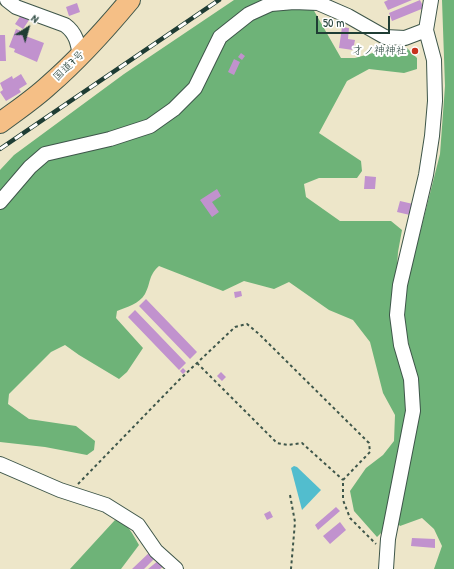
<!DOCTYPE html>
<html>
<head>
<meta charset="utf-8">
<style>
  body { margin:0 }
  #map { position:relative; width:454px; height:569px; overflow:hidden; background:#ede6c9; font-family:"Patrick Hand",sans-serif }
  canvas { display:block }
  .north { position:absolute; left:8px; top:8px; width:40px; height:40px; -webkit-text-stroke:3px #fff; paint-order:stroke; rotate:37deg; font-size:11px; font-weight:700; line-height:16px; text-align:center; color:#1f3d34 }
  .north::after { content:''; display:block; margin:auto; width:14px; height:18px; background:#1f3d34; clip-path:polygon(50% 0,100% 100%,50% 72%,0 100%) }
  .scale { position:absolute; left:316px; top:16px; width:74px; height:18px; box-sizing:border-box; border:2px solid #1f3d34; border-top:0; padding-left:5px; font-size:12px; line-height:14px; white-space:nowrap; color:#1f3d34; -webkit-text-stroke:3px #fff; paint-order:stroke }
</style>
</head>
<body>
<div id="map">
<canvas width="454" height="569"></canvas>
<div class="north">N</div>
<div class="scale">50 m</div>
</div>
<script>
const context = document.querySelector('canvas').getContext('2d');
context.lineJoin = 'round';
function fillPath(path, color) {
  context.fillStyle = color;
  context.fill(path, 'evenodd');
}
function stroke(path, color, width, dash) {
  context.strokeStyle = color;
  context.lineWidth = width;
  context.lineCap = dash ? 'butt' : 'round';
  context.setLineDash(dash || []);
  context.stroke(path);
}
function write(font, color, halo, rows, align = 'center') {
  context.font = font + ' "Patrick Hand","Klee One",sans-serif';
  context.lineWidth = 4;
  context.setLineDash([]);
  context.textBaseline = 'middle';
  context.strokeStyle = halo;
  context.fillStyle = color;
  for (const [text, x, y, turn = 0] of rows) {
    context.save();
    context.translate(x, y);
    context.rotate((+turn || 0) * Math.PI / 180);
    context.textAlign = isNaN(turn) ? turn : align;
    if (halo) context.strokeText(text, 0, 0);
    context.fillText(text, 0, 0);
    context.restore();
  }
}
const forest = new Path2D(`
  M234,0H309V2L341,58H355L376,52L407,48L417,58V69L404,73L369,69L347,81L319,133L361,161L362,171L357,178H319L304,184L306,197L340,221H391L402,230L398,252L393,330L407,395L405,420L383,531L377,537L354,511L350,491L366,468L383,455L394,441L395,415L383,393L370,342L353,320L329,310L289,282L274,289L244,281L223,291L159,266C148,276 151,283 145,294C139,304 127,307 117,311L116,318L143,348L127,372L119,379L79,355L65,345L51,352L9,394L8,404L29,419L76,426L95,441L94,450L87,455L45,447L0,442V170L14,155L124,74Z
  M442,0H454V569H434L442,546L434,529L422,518L400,526L395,520L419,411V382L411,354L403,319L407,284L440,154L445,86Z
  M115,520L125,523L132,533L139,545L121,569H70Z`);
const water = new Path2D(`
  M294,466L297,467L321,490L302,510L291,468Z`);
const building = new Path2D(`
  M388,0H412L388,10L384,2Z
  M420,0L424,8L392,21L389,13Z
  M77,3L80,12L69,16L66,7Z
  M21,15L29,20L23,29L15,24Z
  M342,27L349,28L348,39L355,40L353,50L339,48Z
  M16,29L24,32L23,35L44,43L37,62L14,52L15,49L9,47Z
  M0,35H5L6,61H0Z
  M241,53L245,56L242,60L238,57Z
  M234,59L240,62L234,75L228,72Z
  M21,74L27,84L19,89L21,92L6,101L0,92L3,90L0,83L12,76L13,79Z
  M365,176L376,177L375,189H364Z
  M217,189L221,196L212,202L219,212L212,217L200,200Z
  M400,201L413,204L410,215L397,212Z
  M241,291L242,296L235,298L234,292Z
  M146,299L197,352L190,359L139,306Z
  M135,310L186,363L179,370L128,317Z
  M183,368L186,371L183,374L180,371Z
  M221,372L226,377L222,381L217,376Z
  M336,507L340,511L318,530L315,525Z
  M270,511L273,517L267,520L264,514Z
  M340,522L346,530L330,544L323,536Z
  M412,538L435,539V548L411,546Z
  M151,551L156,557L144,569H132Z
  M159,560L164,566L160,569H148Z`);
const path = new Path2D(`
  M197,363L277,443L288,445L302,443L343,480
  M78,484L178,381L235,327L247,324L259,334L369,443L370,452L343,480V500L350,518L376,544
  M290,495L295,522L291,569`);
const minor = new Path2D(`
  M7,0L16,7L65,25C76,33 78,43 80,56
  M0,202L30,167L45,154L110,139L150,126L174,109L195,88L220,37L249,14L271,4L294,2L318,3L348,16L385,37L405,38L426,30
  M0,464L60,490L106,505L138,525L156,551L176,569
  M386,569L388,539L413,411L411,379L401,345L397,315L400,285L426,175L432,136L435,101L434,60L426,30L431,0`);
const highway = new Path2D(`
  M0,123C16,111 34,99 49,85C79,59 105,30 130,0`);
const rail = new Path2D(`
  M0,149L219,0`);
const markers = [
  [415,51,4,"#c8321e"]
];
const poiNames = [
  ["才ノ神神社",407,51]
];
const streetNames = [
  ["国道7号",69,66,-44]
];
fillPath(forest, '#6eb378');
fillPath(water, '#52bdce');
fillPath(building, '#c192ce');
stroke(minor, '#3e564a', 16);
stroke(highway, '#3e564a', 22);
stroke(path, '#3e564a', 2, [3, 3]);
stroke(minor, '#fff', 14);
stroke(highway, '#f5bf86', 20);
stroke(rail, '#1f3d34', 4.5);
stroke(rail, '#fff', 3, [9]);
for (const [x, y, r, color] of markers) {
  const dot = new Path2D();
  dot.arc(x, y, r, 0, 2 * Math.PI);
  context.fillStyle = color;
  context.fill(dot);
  stroke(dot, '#fff', 1.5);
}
write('11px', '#1f3d34', '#fff', poiNames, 'right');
write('11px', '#1f3d34', '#fff', streetNames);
</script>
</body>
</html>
